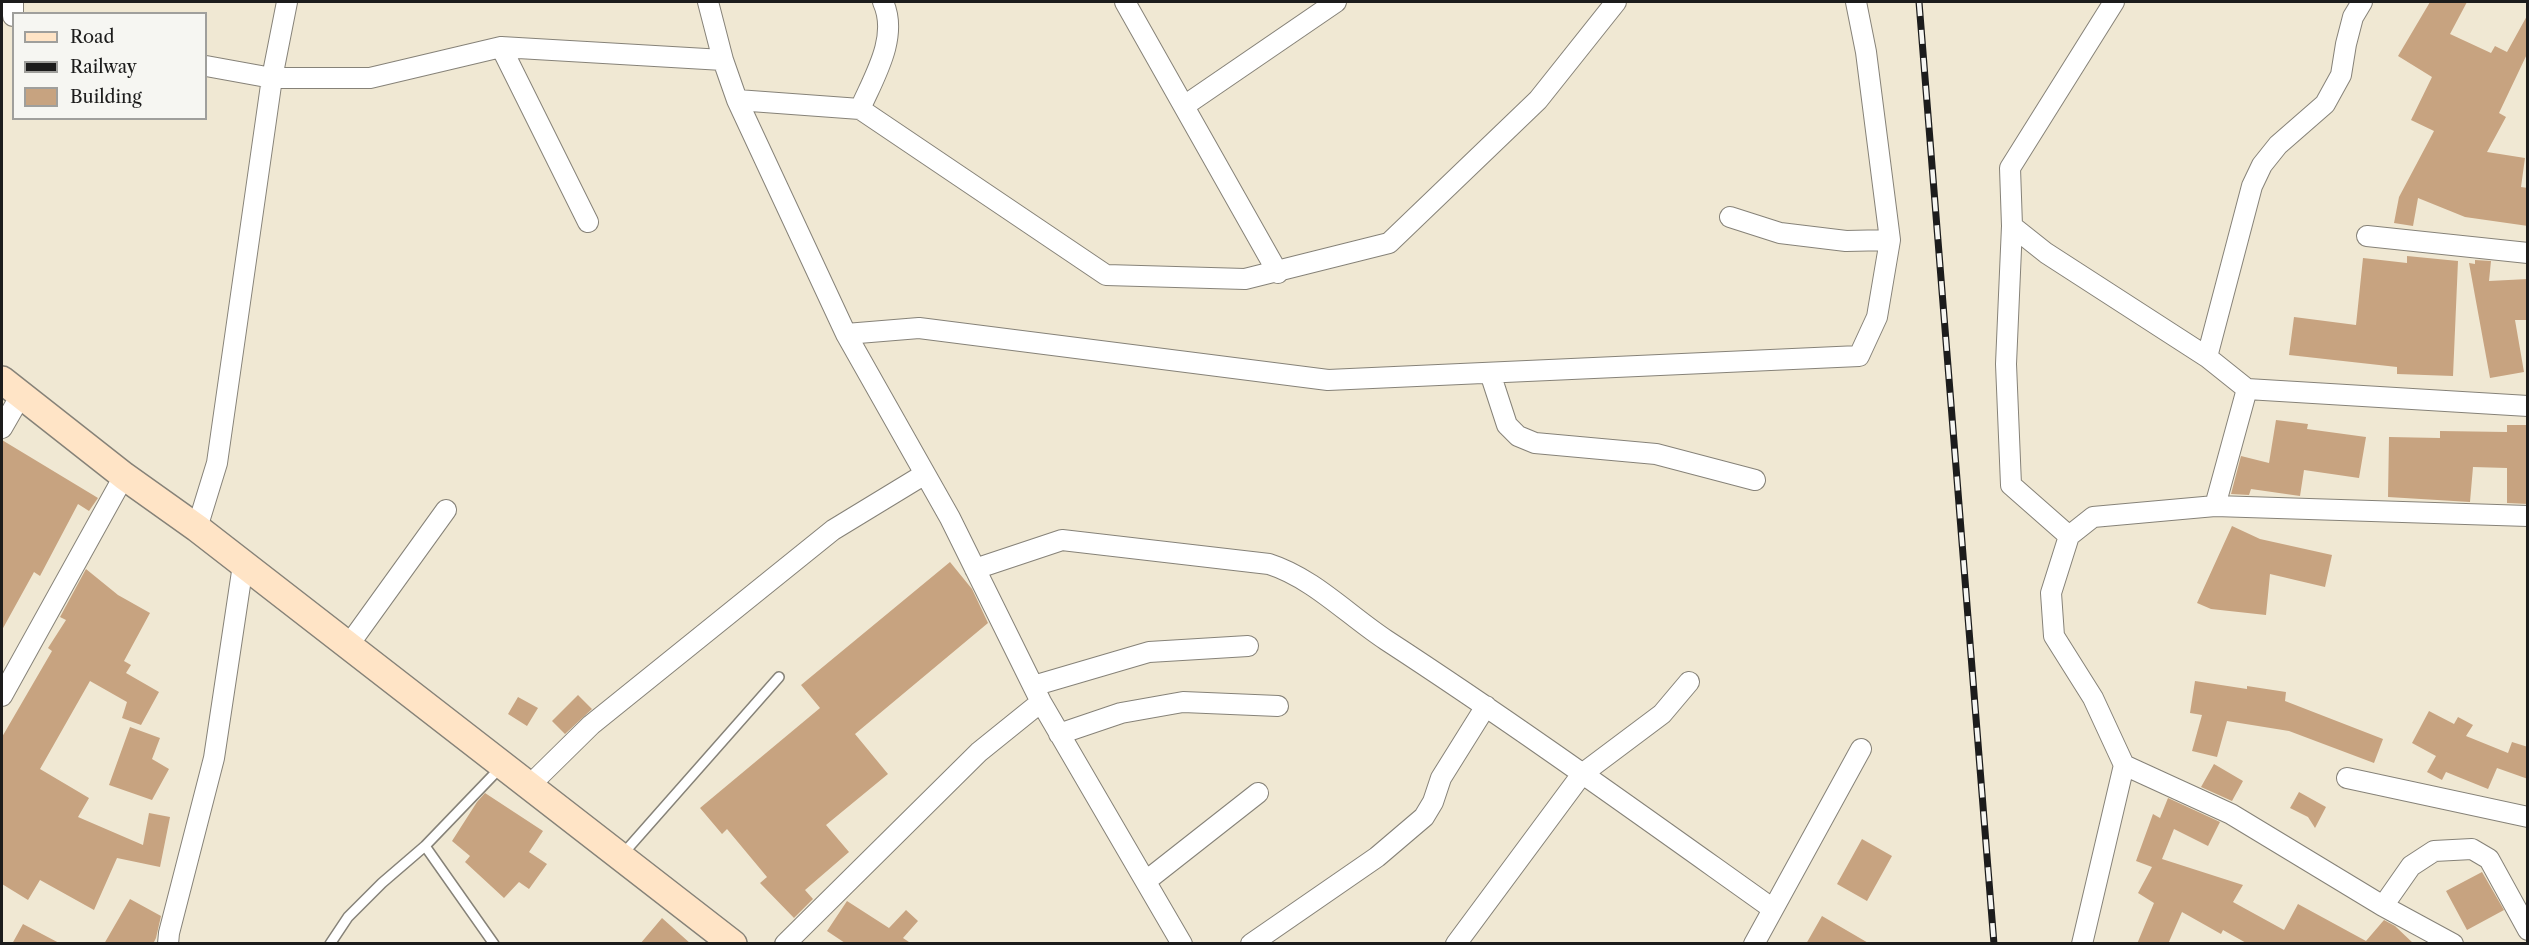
<!DOCTYPE html>
<html>
<head>
<meta charset="utf-8">
<style>
  body { margin:0 }
  #map { position:relative; width:2529px; height:945px; overflow:hidden; background:#f0e8d3; font-family:"Libre Caslon Text",serif }
  canvas { display:block }
  .frame { position:absolute; inset:0; border:3px solid #1c1c1c; pointer-events:none }
  .legend { position:absolute; left:12px; top:12px; width:195px; height:108px; box-sizing:border-box; background:#f6f6f2; border:2px solid #9f9f9c; margin:0; padding:8px 10px; list-style:none; font-size:18px; color:#1c1c1c }
  .legend li { display:flex; align-items:center; gap:12px; height:30px }
  .legend b { width:30px; border:2px solid #9f9f9c }
</style>
</head>
<body>
<div id="map">
<canvas width="2529" height="945"></canvas>
<div class="frame"></div>
<ul class="legend">
<li><b style="height:8px;background:#ffe4c6"></b>Road</li>
<li><b style="height:8px;background:#1c1c1c"></b>Railway</li>
<li><b style="height:16px;background:#c7a380"></b>Building</li>
</ul>
</div>
<script>
const context = document.querySelector('canvas').getContext('2d');
context.lineJoin = 'round';
function fillPath(path, color) {
  context.fillStyle = color;
  context.fill(path, 'evenodd');
}
function stroke(path, color, width, dash) {
  context.strokeStyle = color;
  context.lineWidth = width;
  context.lineCap = dash ? 'butt' : 'round';
  context.setLineDash(dash || []);
  context.stroke(path);
}
const building = new Path2D(`
  M2430,2H2467L2450,34L2491,53L2495,46L2507,52L2528,14V52L2499,113L2506,117L2487,152L2525,158L2521,187L2528,188V226L2465,217L2418,198L2413,226L2394,223L2399,197L2434,131L2411,120L2432,77L2398,56Z
  M2407,256L2458,261L2453,376L2397,374V367L2289,355L2294,317L2356,325L2363,258L2407,263Z
  M2475,260L2491,261L2489,281L2528,279V320H2515L2524,372L2490,378L2469,263L2475,264Z
  M2276,420L2308,424L2307,429L2366,437L2359,478L2304,470L2300,496L2251,489L2249,495L2231,494L2241,456L2269,463Z
  M2507,425H2528V504L2507,503V468L2473,467L2470,502L2388,497L2389,437L2440,438V431L2507,432Z
  M2,440L98,498L89,511L78,504L40,576L34,572L2,630Z
  M2232,526L2260,539L2332,555L2325,587L2270,574L2266,615L2211,609L2197,603Z
  M950,562L972,589L988,623L855,734L888,774L826,825L849,852L805,890L813,899L794,918L760,883L767,877L727,829L722,834L700,808L820,708L801,685Z
  M86,569L118,595L150,613L124,661L131,665L126,673L159,692L141,725L122,718L127,702L90,681L40,769L89,798L78,817L143,845L149,813L170,817L160,867L117,858L94,910L40,880L28,900L2,884V737L52,651L48,648L66,620L60,617Z
  M2195,681L2247,689V686L2286,692L2285,701L2383,739L2374,763L2289,731L2227,721L2217,757L2192,751L2202,715L2190,713Z
  M578,695L592,709L565,734L552,721Z
  M518,697L538,708L527,726L508,714Z
  M2429,711L2454,724L2458,717L2473,725L2466,736L2508,753L2512,742L2528,747V779L2497,768L2488,789L2446,772L2442,780L2427,772L2436,756L2412,743Z
  M130,727L160,738L152,759L169,769L152,800L109,785Z
  M2214,764L2243,781L2232,801L2201,787Z
  M2299,792L2326,807L2315,828L2308,817L2290,808Z
  M485,793L543,831L529,852L547,864L529,889L519,882L504,898L465,862L470,856L452,841L477,802Z
  M2168,798L2220,822L2208,846L2174,829L2162,859L2243,885L2233,902L2284,930L2298,904L2366,941L2384,920L2395,926L2414,944H2248L2223,930L2221,934L2182,912L2168,944H2137L2154,903L2138,893L2152,867L2136,861L2153,814L2160,818Z
  M1862,839L1892,856L1867,901L1837,884Z
  M2482,872L2504,910L2467,930L2446,891Z
  M130,899L161,916L156,938L153,944H104Z
  M847,901L889,928L906,910L918,921L903,938L912,944L845,943L827,931Z
  M1822,916L1870,944H1806Z
  M662,918L691,944H640Z
  M23,924L61,944H12Z`);
const lane = new Path2D(`
  M425,846L494,944
  M622,855L779,677
  M330,944L348,917L382,883L425,846L501,767`);
const street = new Path2D(`
  M13,2V16
  M708,2L723,60L737,100L846,334L950,518L1041,702L1182,944
  M1125,2L1278,273
  M501,47L588,222
  M206,66L272,78H370L501,47L723,60
  M737,100L860,109L1106,275L1245,279L1389,243L1538,100L1616,2
  M1184,106L1336,2
  M860,109C874,77 899,37 883,2
  M1730,217L1780,233L1846,241L1890,240
  M2012,226L2046,253L2207,357L2247,389L2528,406
  M2367,236L2528,253
  M846,334L919,328L1328,380L1859,356L1877,317L1890,240L1866,52L1856,2
  M2207,357L2252,186L2262,165L2278,145L2325,104L2341,75L2346,44L2353,17L2362,2
  M1490,373L1507,425L1518,436L1535,443L1656,454L1755,480
  M2,428L21,395
  M2215,506L2247,389
  M197,528L217,463L272,78L287,2
  M2069,536L2011,485L2006,364L2012,226L2010,168L2114,2
  M975,569L1062,540L1269,564C1313,578 1348,615 1386,640C1518,726 1645,818 1773,909
  M348,646L446,510
  M1033,686L1149,652L1248,646
  M2,696L124,476
  M1059,734L1121,713L1183,702L1278,706
  M2124,765L2093,698L2054,636L2051,593L2069,536L2093,517L2215,506L2528,516
  M2347,778L2528,817
  M529,786L591,725L833,530L925,474
  M1146,881L1258,793
  M2383,906L2411,866L2434,851L2472,849L2489,859L2528,930
  M168,944L169,933L214,758L243,565
  M785,944L979,752L1041,702
  M1251,944L1377,857L1424,817L1433,802L1441,778L1486,706
  M1456,944L1582,774L1662,714L1689,682
  M1754,944L1861,749
  M2082,944L2124,765L2231,814L2383,906L2453,944`);
const secondary = new Path2D(`
  M2,380L124,476L197,528L733,944`);
const rail = new Path2D(`
  M1919,2L1994,944`);
fillPath(building, '#c7a380');
stroke(lane, '#868278', 12);
stroke(street, '#868278', 22);
stroke(secondary, '#868278', 30);
stroke(lane, '#fff', 9);
stroke(street, '#fff', 20);
stroke(secondary, '#ffe4c6', 27);
stroke(rail, '#1c1c1c', 7);
stroke(rail, '#f6f6f2', 4.5, [14]);
</script>
</body>
</html>
